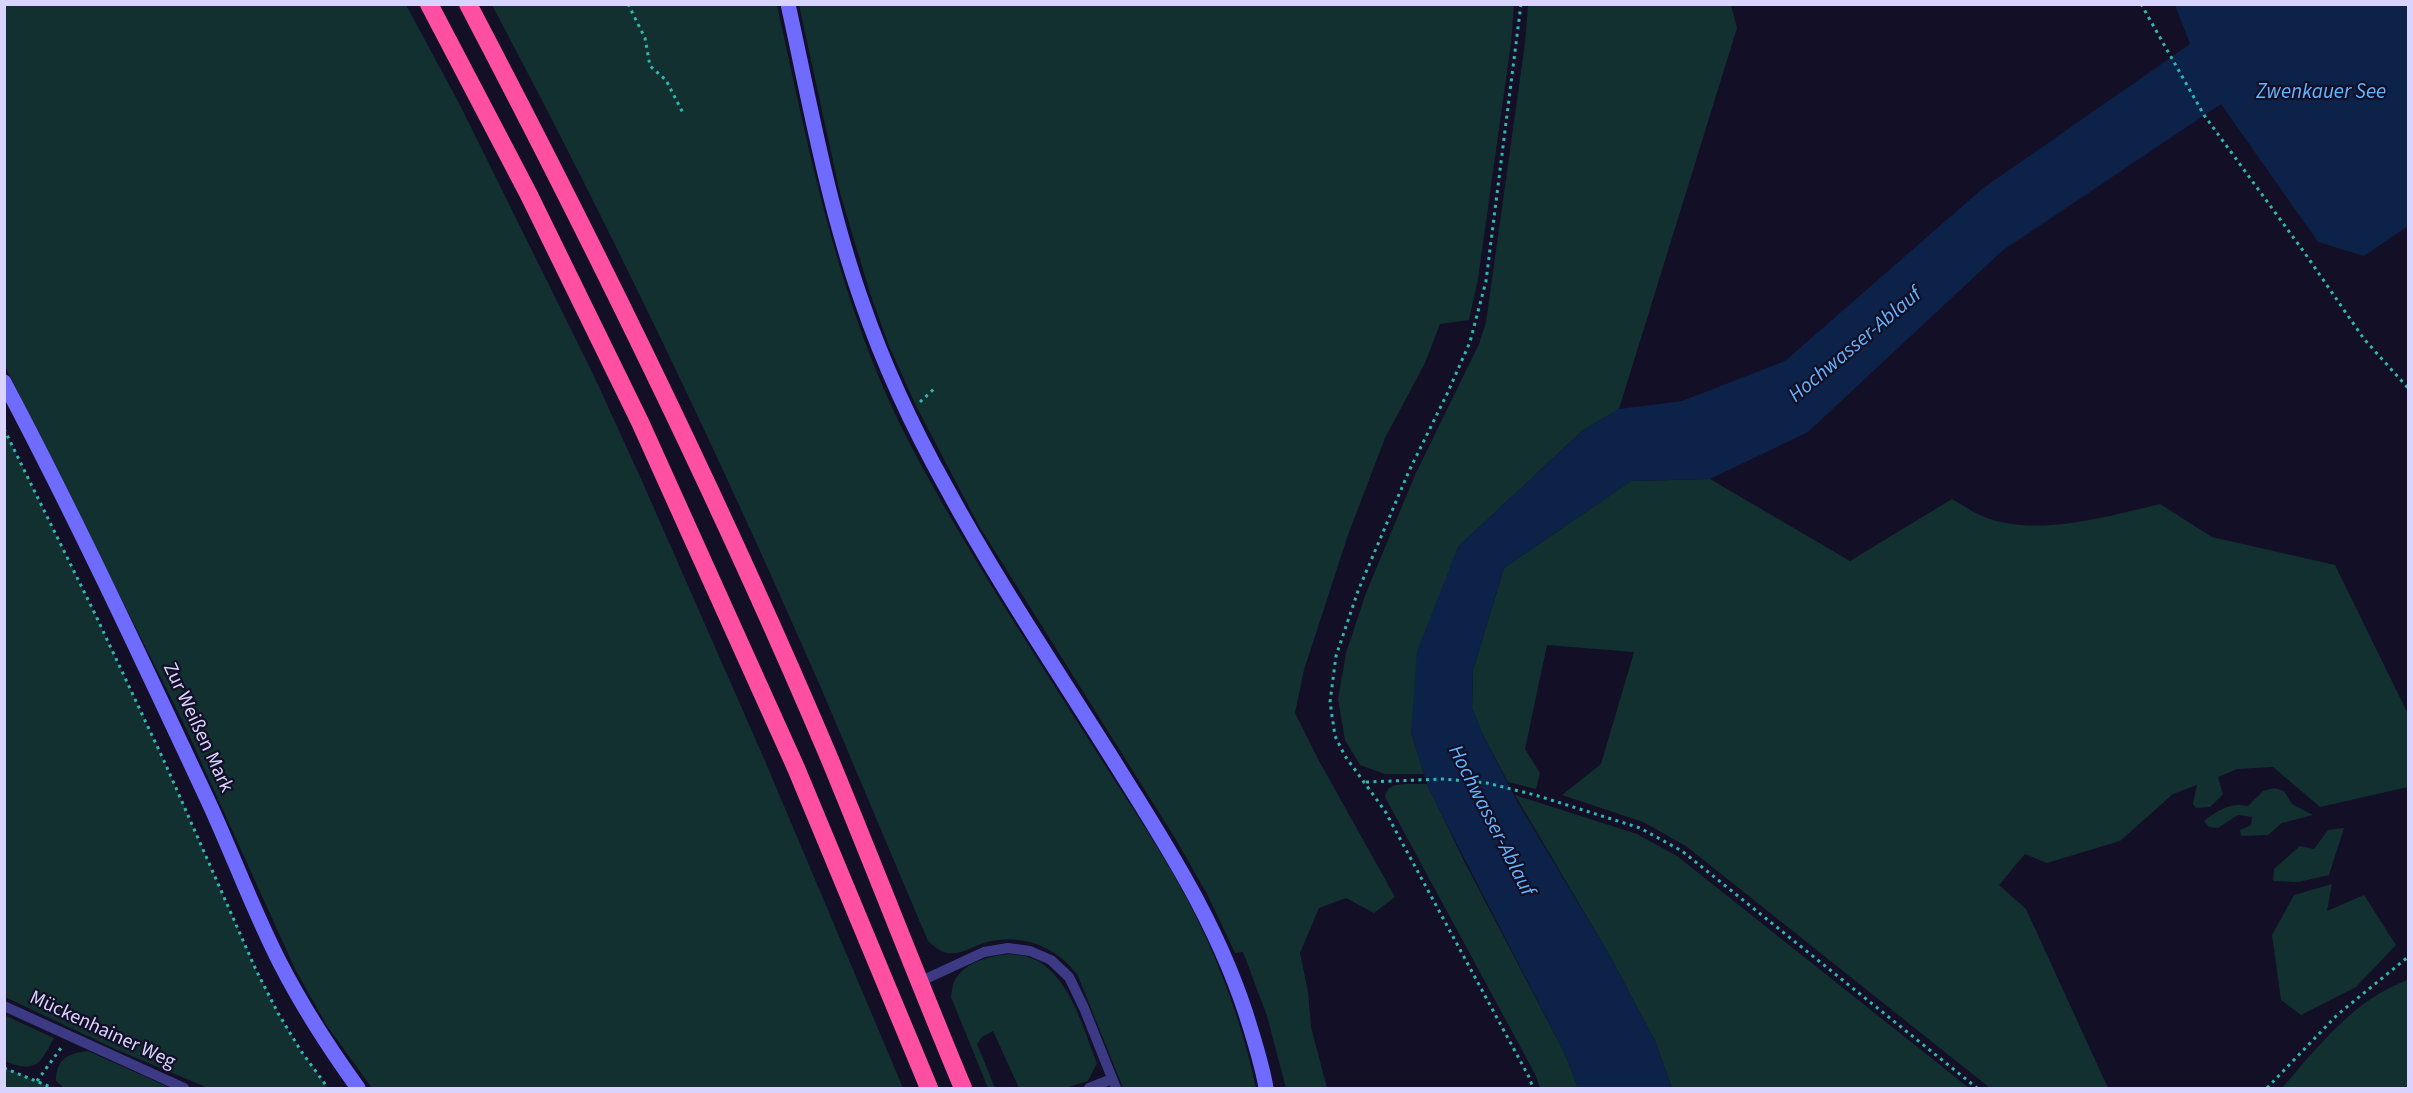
<!DOCTYPE html>
<html>
<head>
<meta charset="utf-8">
<style>
  body { margin:0 }
  #map { position:relative; width:2413px; height:1093px; overflow:hidden; background:#130f26; font-family:"Source Sans 3",sans-serif }
  canvas { display:block }
  .frame { position:absolute; inset:0; border:6px solid #d9d4ff; pointer-events:none }
</style>
</head>
<body>
<div id="map">
<canvas width="2413" height="1093"></canvas>
<div class="frame"></div>
</div>
<script>
const context = document.querySelector('canvas').getContext('2d');
context.lineJoin = 'round';
function fillPath(path, color) {
  context.fillStyle = color;
  context.fill(path, 'evenodd');
}
function stroke(path, color, width, dash) {
  context.strokeStyle = color;
  context.lineWidth = width;
  context.lineCap = dash ? 'butt' : 'round';
  context.setLineDash(dash || []);
  context.stroke(path);
}
function write(font, color, halo, rows, align = 'center') {
  context.font = font + ' "Source Sans 3",sans-serif';
  context.lineWidth = 4.5;
  context.setLineDash([]);
  context.textBaseline = 'middle';
  context.strokeStyle = halo;
  context.fillStyle = color;
  for (const [text, x, y, turn = 0] of rows) {
    context.save();
    context.translate(x, y);
    context.rotate((+turn || 0) * Math.PI / 180);
    context.textAlign = isNaN(turn) ? turn : align;
    if (halo) context.strokeText(text, 0, 0);
    context.fillText(text, 0, 0);
    context.restore();
  }
}
const green = new Path2D(`
  M5,5H406L460,105L593,374L642,481L765,761L903,1088H372L327,1026L295,969L184,724L5,366Z
  M492,5H777C810,155 839,308 911,446C968,554 1036,656 1101,759C1134,811 1170,863 1197,919C1223,972 1244,1030 1256,1088H1123L1078,976C1057,946 1019,932 984,943C972,947 960,955 948,953C940,952 934,946 928,941C892,857 857,772 821,688C720,456 610,227 492,5Z
  M799,5H1514L1511,43L1478,279L1469,320L1440,324L1425,363L1385,438L1348,535L1304,670L1295,713L1318,759L1395,897L1374,913L1346,898L1319,908L1300,953L1308,992L1311,1027L1327,1088H1286L1267,1016L1243,952L1235,953L1207,894L1175,838L979,526L916,406L889,346L870,293L840,193Z
  M1528,5H1731L1737,28L1619,409L1583,430L1458,547L1411,733L1424,774H1385L1360,765L1345,740L1338,699L1346,653L1366,593L1415,475L1479,344L1486,322L1525,43Z
  M4,429L96,616L165,763L256,970L278,1013L301,1051L328,1088H208L115,1049L5,997Z
  M1710,479L1850,561L1952,499C1964,506 1977,515 1990,519C2043,536 2108,516 2160,504L2212,537L2335,565L2408,714V787L2320,807L2273,767L2237,769L2218,777L2223,794L2210,807L2196,808L2193,804L2197,785L2173,794L2120,841L2047,863L2025,854L1999,885L2026,909L2108,1088H1990L1686,846L1643,822L1562,795L1601,764L1634,652L1547,645L1525,749L1540,773L1536,789L1508,782L1483,735L1472,708L1473,670L1504,568L1631,481Z
  M1405,784H1427L1464,861L1565,1054L1578,1088H1540L1535,1074L1385,797C1387,785 1395,785 1405,784Z
  M2274,788L2284,791L2292,804L2313,815L2282,823L2268,835L2241,836L2240,830L2251,825L2252,817L2238,815L2218,828L2209,827L2204,821C2218,810 2231,802 2248,806L2263,791Z
  M1515,795L1637,834L1677,856L1969,1088H1672L1655,1041L1610,956Z
  M2344,828L2329,875L2298,882L2273,881L2274,869L2300,846L2314,849L2328,830Z
  M2332,884L2327,911L2364,895L2396,945L2356,987L2301,1015L2281,1000L2272,935L2294,895Z
  M1009,954C1015,955 1022,955 1028,957C1068,969 1083,1028 1097,1063L1088,1081L1066,1088H1019L993,1031L982,1037L977,1044L995,1088H988L951,997C952,992 952,986 954,982C963,962 990,956 1009,954Z
  M2408,980V1088H2282C2318,1047 2355,998 2408,980Z
  M4,1015L54,1038C40,1064 36,1074 5,1061Z
  M88,1051L168,1087V1088H64L56,1081C56,1059 68,1053 88,1051Z
  M5,1068L53,1088H5Z`);
const water = new Path2D(`
  M2175,5H2408V226L2364,256L2318,242L2221,104L2002,251L1808,432L1710,479L1631,481L1504,568L1473,670L1472,708L1483,735L1518,803L1610,956L1655,1041L1672,1088H1578L1565,1054L1429,790L1411,733L1417,651L1458,547L1583,430L1619,409L1682,401L1785,361L1982,189L2190,44Z`);
const path = new Path2D(`
  M628,4L645,38L650,66L666,80L684,115
  M1521,4L1486,281L1470,342L1447,394L1409,471L1358,591L1336,656L1330,702L1335,736L1345,756L1385,811L1529,1077L1533,1088
  M2141,4L2204,115L2304,252L2364,339L2408,388
  M920,402L935,388
  M4,429L96,616L165,763L256,970L278,1013L301,1051L328,1088
  M1366,782L1444,779L1487,783L1535,795L1640,828L1682,851L1977,1088
  M4,1068L53,1088
  M37,1081L61,1048
  M2267,1088L2337,1015L2408,957`);
const lane = new Path2D(`
  M919,982L984,952L1008,948L1030,951L1051,960L1069,977L1084,1008L1116,1088
  M4,1006L184,1088
  M1089,1088L1112,1079`);
const secondary = new Path2D(`
  M788,4C810,104 828,206 862,302C884,366 913,428 946,487C1000,587 1065,682 1125,779C1176,860 1224,938 1251,1030C1257,1050 1263,1069 1266,1088
  M4,382C77,520 143,662 209,803C233,855 253,910 279,961C302,1006 329,1048 358,1088`);
const highway = new Path2D(`
  M429,4L529,195L640,422L796,768L929,1088
  M468,4C597,250 720,500 828,755C874,866 917,978 963,1088`);
const streetNames = [
  ["Zur Weißen Mark",197,728,65],
  ["Mückenhainer Weg",102,1031,25]
];
const waterNames = [
  ["Zwenkauer See",2321,93],
  ["Hochwasser-Ablauf",1856,346,-40],
  ["Hochwasser-Ablauf",1490,821,63]
];
fillPath(green, '#12302f');
fillPath(water, '#0c2248');
stroke(path, '#2fb8b0', 3, [3, 4.5]);
stroke(lane, '#3d3a85', 10);
stroke(secondary, '#6f6bff', 15);
stroke(highway, '#ff4fa3', 18);
write('20px', '#d9d4ff', '#130f26', streetNames);
write('italic 21px', '#62b6ff', '#130f26', waterNames);
</script>
</body>
</html>
